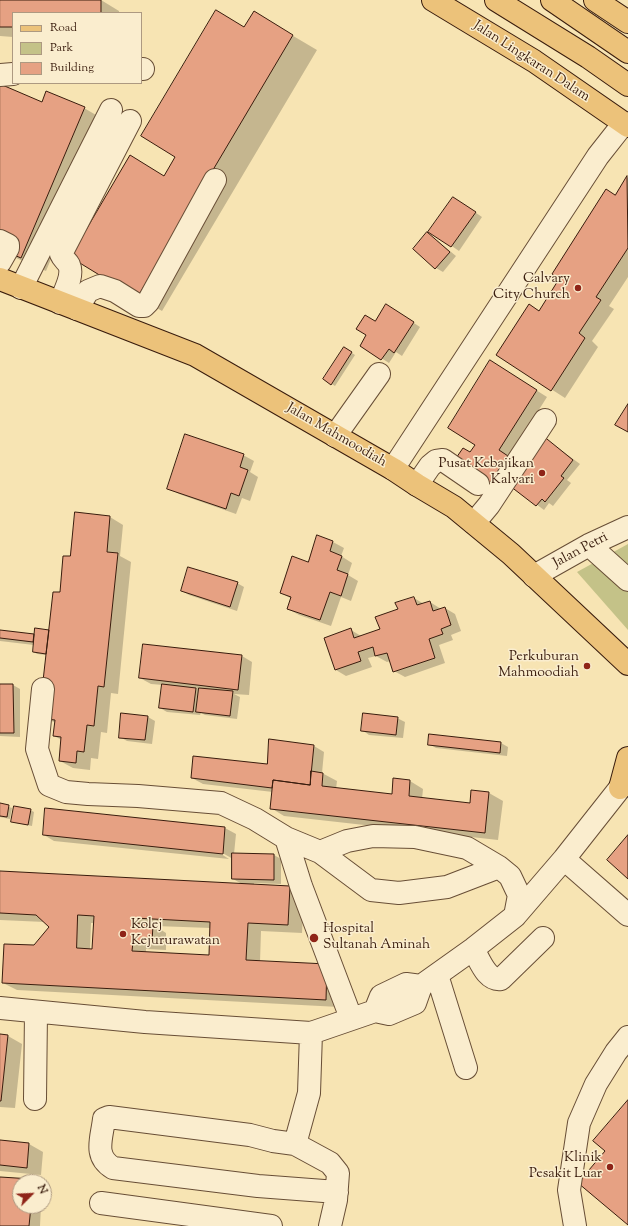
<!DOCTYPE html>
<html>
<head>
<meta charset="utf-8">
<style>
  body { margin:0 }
  #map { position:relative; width:628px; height:1226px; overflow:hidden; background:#f7e4b3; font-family:"Sorts Mill Goudy",serif }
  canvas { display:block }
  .legend { position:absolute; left:12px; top:12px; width:130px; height:72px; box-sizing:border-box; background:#faedce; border:1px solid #ad9981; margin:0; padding:5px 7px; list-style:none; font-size:12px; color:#391c0d }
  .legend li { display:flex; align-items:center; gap:8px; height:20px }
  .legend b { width:20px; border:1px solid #ad9981 }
  .north { position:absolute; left:12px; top:1174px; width:40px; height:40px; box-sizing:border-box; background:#faedce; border:1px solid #ad9981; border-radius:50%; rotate:66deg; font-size:11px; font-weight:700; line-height:16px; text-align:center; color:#391c0d }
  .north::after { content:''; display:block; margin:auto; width:14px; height:18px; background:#8f2418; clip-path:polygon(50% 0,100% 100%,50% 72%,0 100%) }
</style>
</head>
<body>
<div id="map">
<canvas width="628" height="1226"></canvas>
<ul class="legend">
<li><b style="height:5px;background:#ecc27a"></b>Road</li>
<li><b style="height:11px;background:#c4c288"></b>Park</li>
<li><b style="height:11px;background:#e6a183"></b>Building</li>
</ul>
<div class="north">N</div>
</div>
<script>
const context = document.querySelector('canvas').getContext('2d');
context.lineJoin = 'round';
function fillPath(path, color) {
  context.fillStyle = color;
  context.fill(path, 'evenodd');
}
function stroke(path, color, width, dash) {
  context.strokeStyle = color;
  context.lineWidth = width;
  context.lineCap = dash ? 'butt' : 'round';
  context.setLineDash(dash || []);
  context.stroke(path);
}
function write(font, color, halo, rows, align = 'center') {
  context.font = font + ' "Sorts Mill Goudy",serif';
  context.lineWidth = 3;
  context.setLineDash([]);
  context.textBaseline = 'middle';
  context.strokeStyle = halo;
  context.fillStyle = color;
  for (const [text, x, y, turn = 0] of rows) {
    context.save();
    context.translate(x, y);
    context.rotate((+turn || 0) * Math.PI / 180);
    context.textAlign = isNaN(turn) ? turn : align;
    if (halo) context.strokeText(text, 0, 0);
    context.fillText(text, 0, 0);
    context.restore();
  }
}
const green = new Path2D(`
  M628,544V630L577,572Z`);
const shadow = new Path2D(`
  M0,0H101L119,11V13H13V37L0,36Z
  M278,27L317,50L162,311L138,297L165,177L245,28Z
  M42,103L84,108L108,122L46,271L0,251Z
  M628,177V277L609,306L614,309L592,341L598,347L565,398L498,355L529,305L540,311Z
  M460,202L482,217L459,251L430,231Z
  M427,234L434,238L456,256L443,272L436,268Z
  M394,310L420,327L402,356L396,352L389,363L361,345L376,322Z
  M344,348L355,355L335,386L324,379Z
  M501,368L547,397L509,457L501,489L471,453L476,445Z
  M543,437L580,464L567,480L571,483L553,506L549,503L544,510L512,486Z
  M243,455L254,461L250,472L258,477L250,501L242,498L236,514L179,494L168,488Z
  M110,517L123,525L120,556L131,562L118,694L111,693L107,733L101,732L98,759L91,758L90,770L73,768L60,761L62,740L54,736L56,723L47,719L44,680L47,655L37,654L34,652V645L0,641V631L35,635L49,632L71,557Z
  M318,537L333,542L344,548L341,556L352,563L348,575L358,581L351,601L341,597L331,626L299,615L288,609L292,599L281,593L309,563Z
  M237,583L244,587L237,611L189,595L182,591Z
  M414,598L424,604L430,602L441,609L445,608L455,614L461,631L451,635L453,640L439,645L445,663L405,677L394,671L390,661L387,662L376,656L368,658L372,667L346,676L336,670L325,638L351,630L361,636L381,630L399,610Z
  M242,656L252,662L249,695L234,694L240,697L237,719L205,715L201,713L200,715L167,712L160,708L163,685L151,684L140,678Z
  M0,685H13L20,689V737L0,736Z
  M148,717L155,721L152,744L127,741L120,737Z
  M397,718L405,722L403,738L369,735L362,730Z
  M430,735L501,743L508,747L507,756L436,748L429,744Z
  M314,746L324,752L322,773L337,781L336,789L393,795L410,781L423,789L422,799L471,804L472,791L489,793L503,801L498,840L284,816L271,808L273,792L203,784L192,778L268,765Z
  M0,804L12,808L10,819L0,817Z
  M46,809L225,828L236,834L234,854L274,855L281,859V884L254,883V885L290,887L304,895L302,933L261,931L260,962L327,965L339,1007L17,990L3,983L50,927L45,922L0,920V872L242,884L233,879V859L219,851L218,852L229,859L54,841L44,835ZM91,923H95L93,950H90ZM155,926L211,928L210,956L146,953V949L166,950V933Z
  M30,810L34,812L32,826L16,823L13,821Z
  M0,1035L8,1036L22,1044L15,1108L0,1107Z
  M0,1141L29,1144L43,1152L41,1175L0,1171Z
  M0,1178L32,1180L35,1182H20V1206H41L40,1226H0Z`);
const building = new Path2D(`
  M0,0H101V13H13V27H0Z
  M216,10L244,27L254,11L293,35L137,298L70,257L130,155L164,176L175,157L141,136Z
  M0,84L42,102L46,91L85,107L21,258L0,249Z
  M627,176L628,248L596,297L601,300L579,333L585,338L551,391L496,355L529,304L539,311L559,279L552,274L606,189L615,195Z
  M453,197L476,212L451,247L428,232Z
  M427,232L450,252L435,269L413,249Z
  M386,304L414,322L394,353L389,349L381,360L360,346L366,335L356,329L365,315L375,321Z
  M344,347L352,352L331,385L323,379Z
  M490,360L537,390L499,450L508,456L490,484L454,461L463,448L470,452L475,445L448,428Z
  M628,404V432L615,425Z
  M185,434L244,454L240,467L248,470L239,496L231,493L226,509L167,489Z
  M542,435L573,460L561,476L564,478L545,502L542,499L536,506L510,486Z
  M75,512L110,516L107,552L118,553L104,687L98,686L94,726L87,725L84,752L77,751L76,763L59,761L61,737L53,736L55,720L46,719L51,681H43L53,592H60L63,556H70Z
  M317,535L333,541L330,551L342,556L337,570L348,574L341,596L330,592L320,620L287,609L291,597L280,593L292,556L308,562Z
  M188,567L238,582L230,607L181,591Z
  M414,597L417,605L430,601L433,611L445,607L451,625L441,629L443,634L429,639L435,658L393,672L387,653L375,656L373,647L358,652L361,661L335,670L324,638L351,628L354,638L380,629L375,617L398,609L395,603Z
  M35,628L49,630L46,654L33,652Z
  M0,630L34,634L33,642L0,638Z
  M143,644L242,655L238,690L139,678Z
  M0,684H13L14,733H0Z
  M162,684L196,688L193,712L159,708Z
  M199,688L233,691L230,716L196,712Z
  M121,713L148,716L145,740L119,738Z
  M363,713L398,717L396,735L361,731Z
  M429,734L501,742L500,753L428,745Z
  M269,739L314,745L310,785L273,780L272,788L191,778L193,756L267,764Z
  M311,771L323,773L322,786L392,794L393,778L410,780L409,796L470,803L471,790L489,792L485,833L270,809L273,780L310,785Z
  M0,803L9,805L7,817L0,816Z
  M14,806L31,809L28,825L11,822Z
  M45,808L225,827L223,854L43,835Z
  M628,835V879L607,860Z
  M232,853L274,854V880L232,879Z
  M0,871L290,886L288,925L248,923L246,960L327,964L326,1000L2,983L4,944L34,945L49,927L36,915L0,913ZM78,915L94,916L92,949L77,948ZM134,918L210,922L209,955L132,951L133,942L152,943L153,924L134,923Z
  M0,1034L8,1035L1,1101H0Z
  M628,1100V1225L578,1183L605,1151L593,1141Z
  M0,1140L29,1143L27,1168L0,1165Z
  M0,1177L32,1179V1182H20V1206H31L29,1226H0Z`);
const minor = new Path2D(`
  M141,69H143
  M0,75L13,74
  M0,241L8,245V248L0,262
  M21,288L111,110
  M60,303C64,292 74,276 69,265C67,261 63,259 61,254L130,121
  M77,309L88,291L100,286L115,291L139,306H144L148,302L215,180
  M335,436L379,374
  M393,469L598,156L624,123
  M417,485L430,466L436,461L443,460L478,484
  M474,523L489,505L545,420
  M589,545L628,580
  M534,576L589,545L628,527
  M43,689L37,749L49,785L66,792L88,794L138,796L221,803L255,819L286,838L301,886L351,1018
  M286,838L320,852L371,890L399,893L447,887L499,867
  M320,852L347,841L373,836L415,837L467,848L499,867L510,876L519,895L515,916
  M564,859L628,915
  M473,949C480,960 486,981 501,979L543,938
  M437,975L466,1068
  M0,1008L145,1022L311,1033L375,1011L389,1014L415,1003L421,986L473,949L515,916L564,859L620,788L628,770
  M375,1011L381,996L406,984L421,986
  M311,1033L309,1093L295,1144L273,1141L250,1135L109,1117L104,1119C102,1138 93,1156 113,1168L258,1186L337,1192
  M35,1099L36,1012
  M295,1144L330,1163L338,1173L336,1200L330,1226
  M101,1203L271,1226
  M575,1226L569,1190L579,1123L596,1084L616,1052L628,1037`);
const major = new Path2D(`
  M433,0L534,61L628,126
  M595,0L628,22
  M0,279L195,355L393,469L417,485L454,507L511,554L628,664
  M620,788L628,758`);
const highway = new Path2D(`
  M496,0L588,57L628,85
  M552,0L628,52`);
const markers = [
  [578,288,4,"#8f2418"],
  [542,473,4,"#8f2418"],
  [587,666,4,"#8f2418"],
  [123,934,4,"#8f2418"],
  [314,938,5,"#8f2418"],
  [610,1167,4,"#8f2418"]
];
const streetNames = [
  ["Jalan Lingkaran Dalam",531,62,33],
  ["Jalan Mahmoodiah",336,436,30],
  ["Jalan Petri",581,551,-28]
];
const poiNames = [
  ["Calvary",570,280],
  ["City Church",570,296],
  ["Pusat Kebajikan",534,465],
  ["Kalvari",534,481],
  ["Perkuburan",579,658],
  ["Mahmoodiah",579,674],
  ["Kolej",131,926,"left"],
  ["Kejururawatan",131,942,"left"],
  ["Hospital",323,930,"left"],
  ["Sultanah Aminah",323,946,"left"],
  ["Klinik",602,1159],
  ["Pesakit Luar",602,1175]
];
fillPath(green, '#c4c288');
fillPath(shadow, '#0003');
fillPath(building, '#e6a183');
stroke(building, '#391c0d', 1);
stroke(minor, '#684e36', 24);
stroke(major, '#391c0d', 24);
stroke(highway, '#391c0d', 24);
stroke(minor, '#faedce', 22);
stroke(major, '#ecc27a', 22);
stroke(highway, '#ecc27a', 22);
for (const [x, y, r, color] of markers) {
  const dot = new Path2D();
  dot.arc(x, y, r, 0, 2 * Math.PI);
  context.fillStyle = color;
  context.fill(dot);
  stroke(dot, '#faedce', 1.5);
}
write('14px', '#391c0d', '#faedce', streetNames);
write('14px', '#391c0d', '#faedce', poiNames, 'right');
</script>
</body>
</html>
